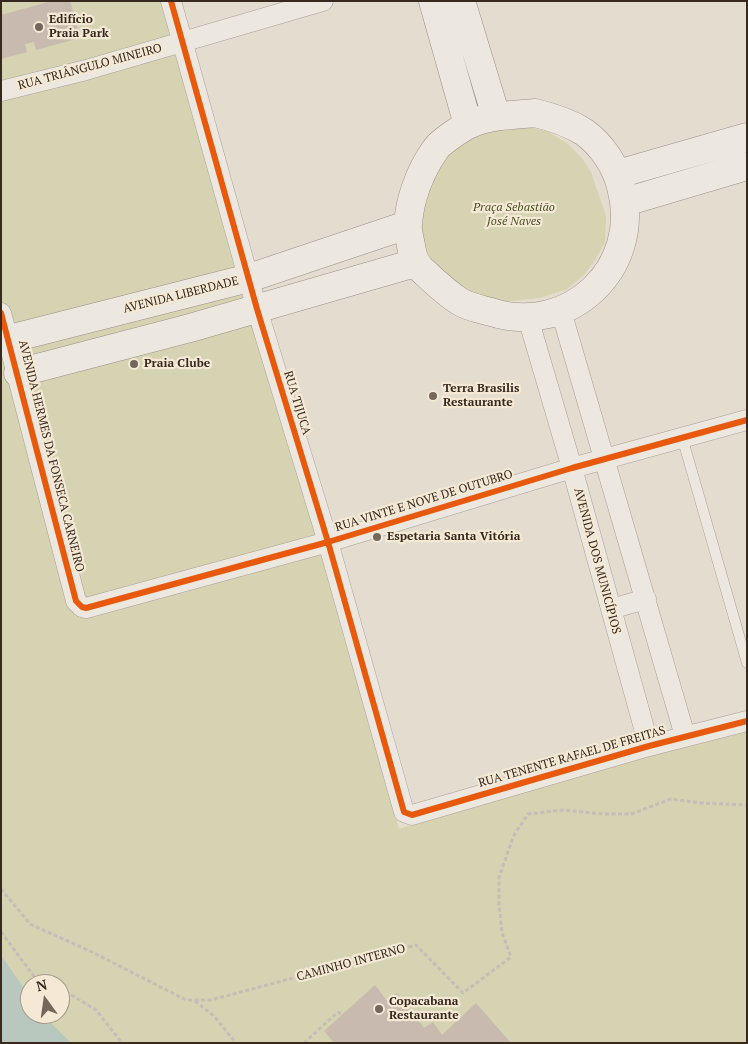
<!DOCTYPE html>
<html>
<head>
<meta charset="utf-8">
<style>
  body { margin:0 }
  #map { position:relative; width:748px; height:1044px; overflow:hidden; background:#e4dcce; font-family:"PT Serif",serif }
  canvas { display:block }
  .frame { position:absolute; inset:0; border:2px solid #38291f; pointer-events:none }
  .north { position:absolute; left:20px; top:974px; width:50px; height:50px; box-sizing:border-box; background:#f5e9d5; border:1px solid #a99c8c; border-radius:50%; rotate:346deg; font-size:14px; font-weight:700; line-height:20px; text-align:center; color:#38291f }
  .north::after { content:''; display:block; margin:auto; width:18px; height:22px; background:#74685c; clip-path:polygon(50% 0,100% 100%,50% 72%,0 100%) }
</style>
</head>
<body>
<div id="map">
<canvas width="748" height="1044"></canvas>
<div class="frame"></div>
<div class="north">N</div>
</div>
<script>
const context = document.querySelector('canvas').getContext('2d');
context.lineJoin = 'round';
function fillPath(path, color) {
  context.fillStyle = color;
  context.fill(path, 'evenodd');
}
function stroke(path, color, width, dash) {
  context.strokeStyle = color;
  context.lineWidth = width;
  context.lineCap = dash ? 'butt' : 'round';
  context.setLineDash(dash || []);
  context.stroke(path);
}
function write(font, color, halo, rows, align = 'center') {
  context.font = font + ' "PT Serif",serif';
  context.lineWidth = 4.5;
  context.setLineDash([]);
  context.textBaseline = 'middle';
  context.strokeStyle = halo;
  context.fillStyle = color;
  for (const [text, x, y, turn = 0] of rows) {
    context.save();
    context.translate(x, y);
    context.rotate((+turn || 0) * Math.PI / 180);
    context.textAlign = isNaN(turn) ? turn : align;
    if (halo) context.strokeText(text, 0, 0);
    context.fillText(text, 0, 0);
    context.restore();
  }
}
const green = new Path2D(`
  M1,1H164L399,829L747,726V1043H1ZM30,984H60V1014H30Z
  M526,126L548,132L567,143L582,158L591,172L606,216L605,242L595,260L584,275L567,289L540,298L500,302L451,285L432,262L420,233L423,204L433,169L459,145L473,135L503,129Z`);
const water = new Path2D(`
  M1,955L30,997V1014H42L71,1043H1Z`);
const building = new Path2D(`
  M52,1H70L80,38L36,50L34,42L25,44L27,52L1,59V15Z
  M375,985L387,1001L397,993L424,1028L433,1022L442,1035L476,1003L511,1043H334L324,1031Z`);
const path = new Path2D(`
  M1,889L30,924L92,952L186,1000H211L416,945L463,993L511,957L502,933L499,905V877L514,835L528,814L563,810L603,814H631L671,799L701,803L747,805
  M1,932L39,983L44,984
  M60,988L96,1010L122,1043
  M195,1001L214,1016L236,1043
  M304,1043L338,1012L342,1015`);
const lane = new Path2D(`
  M682,437L747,663`);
const street = new Path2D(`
  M171,1L257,309L328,542L404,812L412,815L649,746L747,721
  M1,91L86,70L323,1
  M561,311L685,736
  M1,313L76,601L82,607L86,608L328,542L572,468L747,420
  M528,318L572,468L649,746
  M611,609L646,599`);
const secondary = new Path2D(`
  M433,1L468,125
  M461,1L496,116
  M535,113C552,117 568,122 584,132C602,145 616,166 621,187C643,267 570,337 491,312C480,309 468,307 459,301C445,292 433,280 421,269C414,262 413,256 411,246C410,239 407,231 408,224C410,198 420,171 435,150C439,143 460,129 468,125C488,115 513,115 535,113Z
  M618,174L747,137
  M625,202L747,166
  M9,339L249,278L407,225
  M18,373L190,328L415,263`);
const cycleway = new Path2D(`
  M171,1L257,309L328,542L404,812L412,815L649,746L747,721
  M1,313L76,601L82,607L86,608L328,542L572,468L747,420`);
const markers = [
  [39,27,5,"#74685c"],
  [134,364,5,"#74685c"],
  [433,396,5,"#74685c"],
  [377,537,5,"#74685c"],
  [379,1009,5,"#74685c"]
];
const poiNames = [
  ["Edifício",49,20],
  ["Praia Park",49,34],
  ["Praia Clube",144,364],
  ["Terra Brasilis",443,389],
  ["Restaurante",443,403],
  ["Espetaria Santa Vitória",387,537],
  ["Copacabana",389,1002],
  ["Restaurante",389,1016]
];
const streetNames = [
  ["RUA TRIÂNGULO MINEIRO",90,67,-15],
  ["AVENIDA LIBERDADE",181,295,-14],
  ["RUA TIJUCA",297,403,73],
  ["AVENIDA HERMES DA FONSECA CARNEIRO",51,456,76],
  ["RUA VINTE E NOVE DE OUTUBRO",424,501,-17],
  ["AVENIDA DOS MUNICÍPIOS",597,561,75],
  ["RUA TENENTE RAFAEL DE FREITAS",572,757,-16],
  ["CAMINHO INTERNO",351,963,-15]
];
const parkNames = [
  ["Praça Sebastião",514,208],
  ["José Naves",514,222]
];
fillPath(green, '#d5d3b1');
fillPath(water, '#b9c8be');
fillPath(building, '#c8baaf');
stroke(lane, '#a9a197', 11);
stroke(street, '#a9a197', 21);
stroke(secondary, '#999187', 29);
stroke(path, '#c5beb6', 3, [4, 2.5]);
stroke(lane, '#ece7df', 10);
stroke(street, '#ece7df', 20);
stroke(secondary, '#ece7df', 28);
stroke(cycleway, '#e8590c', 6);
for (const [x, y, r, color] of markers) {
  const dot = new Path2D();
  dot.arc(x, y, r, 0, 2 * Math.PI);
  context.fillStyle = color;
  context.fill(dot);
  stroke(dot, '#f5e9d5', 2);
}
write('bold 12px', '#38291f', '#f5e9d5', poiNames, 'left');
write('12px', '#38291f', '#f5e9d5', streetNames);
write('italic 12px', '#4c5426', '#f5e9d5', parkNames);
</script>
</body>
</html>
